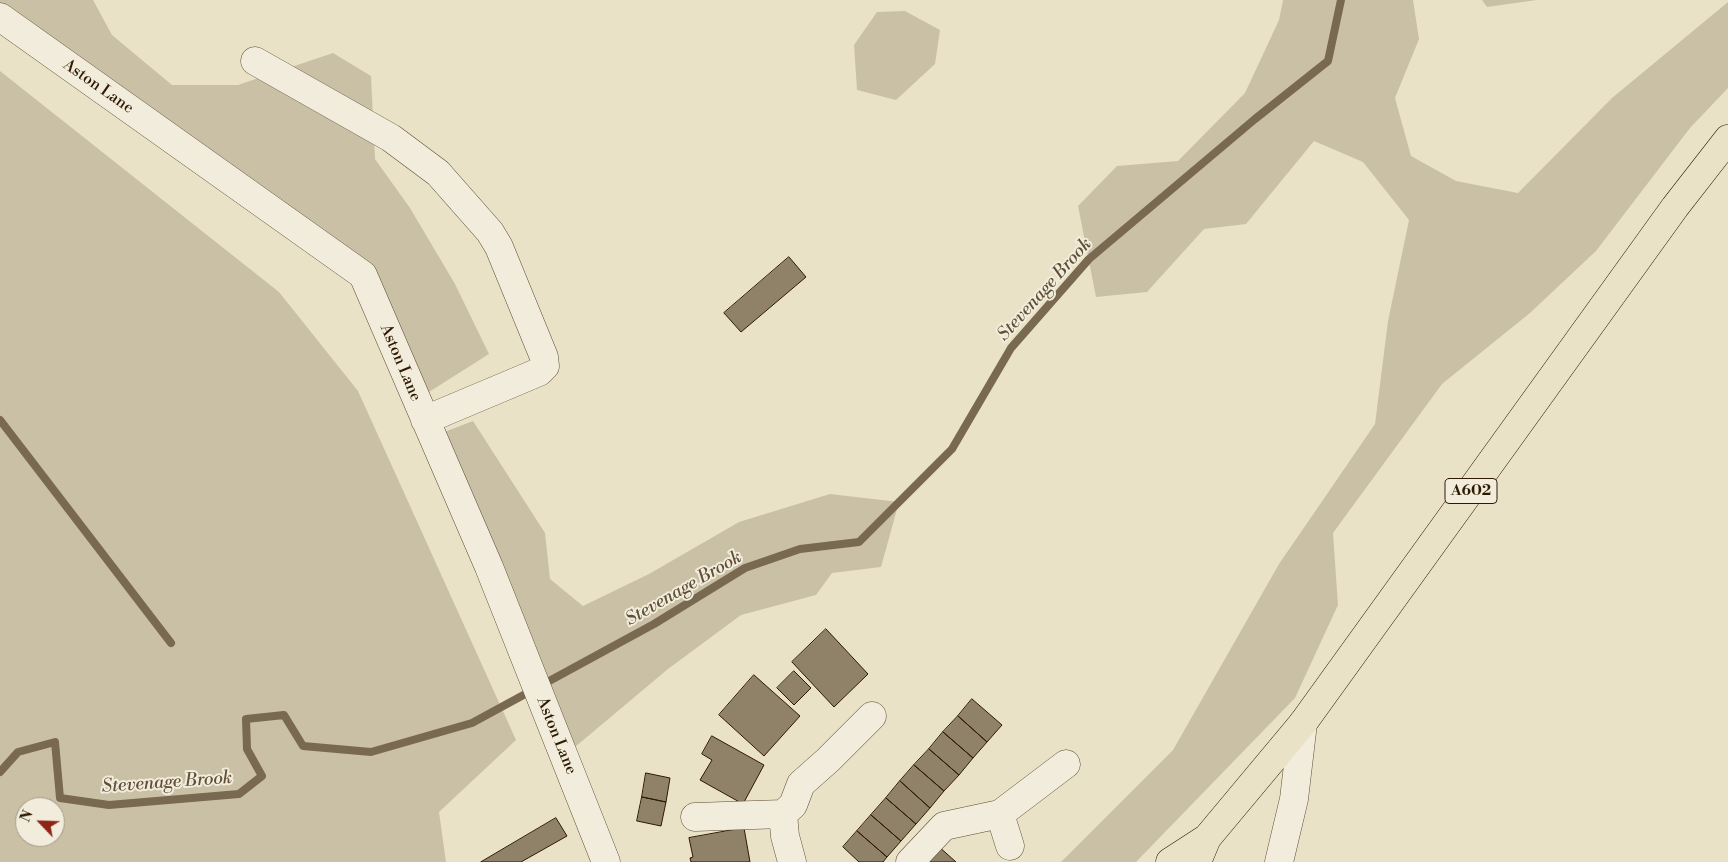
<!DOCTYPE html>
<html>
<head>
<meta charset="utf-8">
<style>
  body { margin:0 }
  #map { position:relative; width:1728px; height:862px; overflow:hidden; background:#eae2c7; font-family:"Libre Bodoni",serif }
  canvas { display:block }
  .north { position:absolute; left:15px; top:797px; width:50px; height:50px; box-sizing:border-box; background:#f1ecdb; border:1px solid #a39884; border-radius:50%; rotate:294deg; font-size:14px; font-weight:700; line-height:20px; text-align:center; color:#2e1902 }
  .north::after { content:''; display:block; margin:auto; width:18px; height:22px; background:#8f2418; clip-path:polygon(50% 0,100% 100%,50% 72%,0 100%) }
</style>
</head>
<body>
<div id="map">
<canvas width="1728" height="862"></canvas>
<div class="north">N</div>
</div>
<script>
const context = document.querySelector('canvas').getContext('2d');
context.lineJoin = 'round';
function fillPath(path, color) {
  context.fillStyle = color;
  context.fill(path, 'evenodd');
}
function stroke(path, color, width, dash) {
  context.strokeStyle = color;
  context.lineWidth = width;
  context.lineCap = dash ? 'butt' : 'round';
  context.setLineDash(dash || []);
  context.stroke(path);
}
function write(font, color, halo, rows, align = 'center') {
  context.font = font + ' "Libre Bodoni",serif';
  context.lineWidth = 4;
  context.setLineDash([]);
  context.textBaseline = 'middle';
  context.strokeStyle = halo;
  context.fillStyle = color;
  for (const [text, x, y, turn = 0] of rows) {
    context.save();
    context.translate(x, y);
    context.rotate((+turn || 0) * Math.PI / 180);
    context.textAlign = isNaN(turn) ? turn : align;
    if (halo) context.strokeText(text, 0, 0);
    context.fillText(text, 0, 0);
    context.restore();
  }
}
const green = new Path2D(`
  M0,0H93L112,35L172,85H238L333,53L371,76L375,159L410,208L455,284L489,354L429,392L368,272L0,8Z
  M1283,0H1413L1419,39L1395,98L1411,156L1456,181L1518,193L1612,98L1728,2V88L1690,128L1596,251L1530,313L1442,384L1333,533L1338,605L1295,698L1136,862H1061L1173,750L1279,564L1375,424L1388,321L1409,220L1363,162L1314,141L1246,224L1204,229L1147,292L1096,297L1078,206L1117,166L1178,161L1245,93L1279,20Z
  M1482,0H1537L1487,7Z
  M905,11L940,30L935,64L896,100L857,90L854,45L877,12Z
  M0,71L279,292L358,391L516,740L439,812L446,862H0ZM25,807H55V837H25Z
  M473,421L545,533L550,579L583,606L649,574L739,522L830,494L899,502L881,567L832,573L816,595L741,615L668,669L569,752L439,434Z`);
const stream = new Path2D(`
  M0,420L171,643
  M0,772L18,752L55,742L60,798L109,805L239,794L262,776L247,749L246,719L284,715L303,746L371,752L472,723L654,624L745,568L800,549L859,542L952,449L1011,348L1089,259L1255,119L1328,61L1341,0`);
const building = new Path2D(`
  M789,257L806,277L741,332L724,313Z
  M826,629L868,674L834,707L792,662Z
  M794,671L811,688L794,705L777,688Z
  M754,675L800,716L764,756L719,715Z
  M972,699L1002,725L987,742L958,716Z
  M958,716L987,742L973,758L943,732Z
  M943,732L973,758L959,775L929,749Z
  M712,736L764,765L743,804L700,780L712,760L702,754Z
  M929,749L959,775L944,791L914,765Z
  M914,765L944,791L930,808L900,781Z
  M646,773L670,778L666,802L642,797Z
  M900,781L930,808L916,824L886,798Z
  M642,797L666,802L661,826L637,821Z
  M886,798L916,824L901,841L871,815Z
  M871,815L901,841L887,857L857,831Z
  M556,818L567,836L521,862H481Z
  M744,828L750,862H691L690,858L693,857L689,838Z
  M857,831L887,857L883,862H859L843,847Z
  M937,845L956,862H922Z`);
const minor = new Path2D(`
  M0,17L363,275L489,567L606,862
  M255,61L391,138L438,173L490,232L499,247L544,357L545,366L539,372L425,420
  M1000,814L1010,846
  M695,817L783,814
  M792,862L785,836L783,814L793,805L801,784L828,760L872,716
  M910,862L944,826L1000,814L1066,764
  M1279,862L1294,799L1303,723`);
const highway = new Path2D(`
  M1170,862L1207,838
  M1197,862L1207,838L1303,723L1675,207L1728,139`);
const shields = [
  [1471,491,52]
];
const shieldNames = [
  ["A602",1471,491]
];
const streetNames = [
  ["Aston Lane",98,87,35],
  ["Aston Lane",400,363,67],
  ["Aston Lane",556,736,68]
];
const waterNames = [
  ["Stevenage Brook",1045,290,-48],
  ["Stevenage Brook",684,589,-30],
  ["Stevenage Brook",167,783,-4]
];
fillPath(green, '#cac0a6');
stroke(stream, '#786950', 8);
fillPath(building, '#908268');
stroke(building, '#2e1902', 1);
stroke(minor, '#5d4b33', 29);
stroke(highway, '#2e1902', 29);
stroke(minor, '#f1ecdb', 28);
stroke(highway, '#eae2c7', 28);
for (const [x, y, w] of shields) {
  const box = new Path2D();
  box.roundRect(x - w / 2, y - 12.5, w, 25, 4);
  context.fillStyle = '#f1ecdb';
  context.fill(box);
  stroke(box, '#2e1902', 1);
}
write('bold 15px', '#2e1902', null, shieldNames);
write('16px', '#2e1902', '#f1ecdb', streetNames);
write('italic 18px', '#604e36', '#f1ecdb', waterNames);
</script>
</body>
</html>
